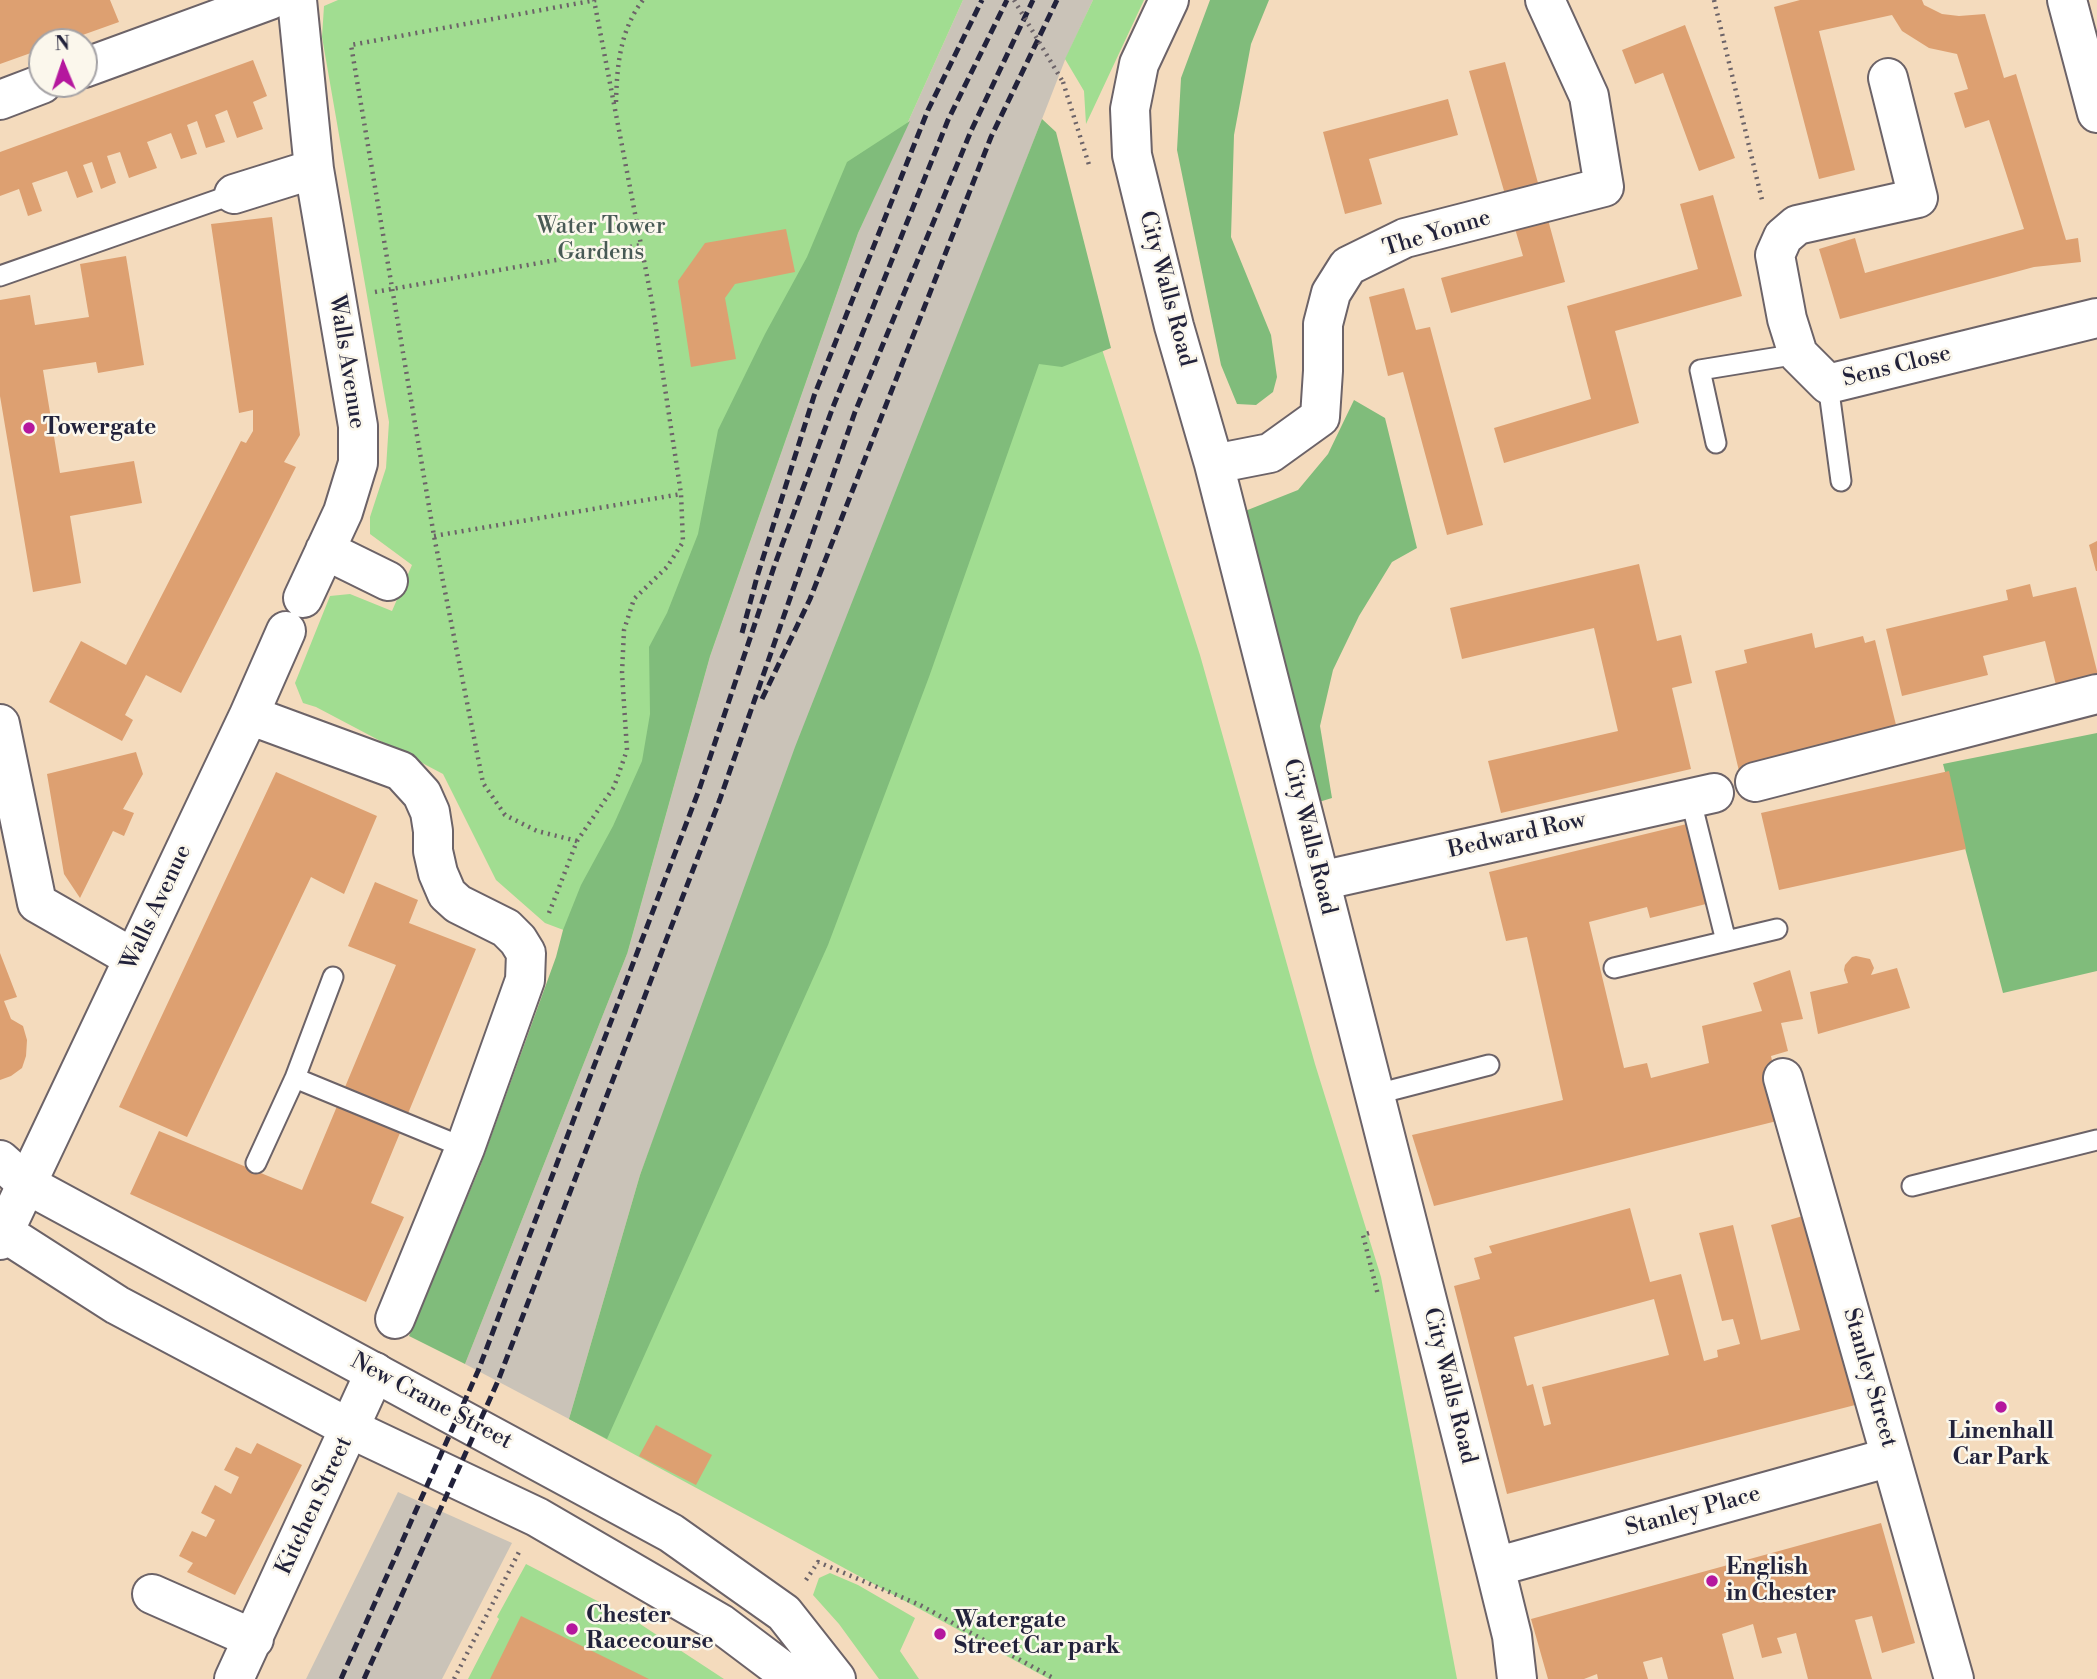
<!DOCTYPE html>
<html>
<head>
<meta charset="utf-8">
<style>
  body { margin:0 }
  #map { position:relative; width:2097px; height:1679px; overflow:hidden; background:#f4dbbd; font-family:"Libre Bodoni",serif }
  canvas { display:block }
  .north { position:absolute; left:28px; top:28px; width:70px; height:70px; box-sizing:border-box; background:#fbf7ec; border:2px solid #a4a2a5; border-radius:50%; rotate:358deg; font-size:19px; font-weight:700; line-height:28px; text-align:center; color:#22223b }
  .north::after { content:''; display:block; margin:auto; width:24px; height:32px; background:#b5179e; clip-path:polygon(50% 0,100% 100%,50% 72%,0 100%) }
</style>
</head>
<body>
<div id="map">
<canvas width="2097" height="1679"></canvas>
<div class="north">N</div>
</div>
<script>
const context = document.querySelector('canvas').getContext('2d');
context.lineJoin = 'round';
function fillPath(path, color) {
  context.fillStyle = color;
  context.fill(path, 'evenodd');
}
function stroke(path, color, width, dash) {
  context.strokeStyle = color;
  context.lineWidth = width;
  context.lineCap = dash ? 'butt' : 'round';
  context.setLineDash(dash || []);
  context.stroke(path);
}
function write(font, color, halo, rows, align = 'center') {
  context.font = font + ' "Libre Bodoni",serif';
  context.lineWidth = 5;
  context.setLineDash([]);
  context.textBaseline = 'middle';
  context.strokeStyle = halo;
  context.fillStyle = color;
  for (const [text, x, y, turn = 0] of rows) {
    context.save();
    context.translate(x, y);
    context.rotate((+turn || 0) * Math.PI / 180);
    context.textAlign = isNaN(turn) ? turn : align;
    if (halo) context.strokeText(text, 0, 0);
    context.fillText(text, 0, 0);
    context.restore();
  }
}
const industrial = new Path2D(`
  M963,0H1093L1065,60L933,399L640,1175L569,1419L465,1364L627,954L710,656L858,233Z
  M398,1492L512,1543L442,1679H306Z`);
const green = new Path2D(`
  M338,0H963L858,233L710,656L627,954L545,923L496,880L443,774L316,707L303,703L295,683L330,596L350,594L392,611L412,565L370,534V517L386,468L389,422L322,37L324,6Z
  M1093,0H1144L1086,124L1084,91L1065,59Z
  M1051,190L1200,655L1315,1064L1381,1277L1457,1679H1049L569,1419Z
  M526,1564L634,1620L724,1679H468L499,1619L497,1617Z
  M830,1573L858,1585L915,1618L900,1651L919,1679H879L839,1624L813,1595L819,1578Z`);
const forest = new Path2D(`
  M1210,0H1269L1251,44L1234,135L1231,237L1271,335L1277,377L1273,392L1256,405L1237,404L1221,365L1177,150L1181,78Z
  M1042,119L1056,132L1111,348L1062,367L1039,364L929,677L828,945L607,1439L569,1419L640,1175L795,747Z
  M910,121L858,233L710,656L627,954L465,1364L409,1336L480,1167L556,957L563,930L581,885L613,826L642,761L650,714L649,647L667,613L698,534L718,430L765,334L807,257L847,162Z
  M1354,400L1385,418L1417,548L1392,562L1359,616L1333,670L1320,726L1332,798L1309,805L1235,515L1298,490L1328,454Z
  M2097,733V971L2003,993L1943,764Z`);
const building = new Path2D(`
  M0,0H110L119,22L63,42H42V49L0,64Z
  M1800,0H1922L1924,5L1942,14L1959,16L1985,14L2004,78L2016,74L2066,240L2078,238L2081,262L2034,267L1840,319L1819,249L1855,238L1865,273L2024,229L1989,120L1965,128L1954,93L1968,89L1957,54L1929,48L1902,31L1892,15L1819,31L1855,170L1819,179L1774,7Z
  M1685,25L1735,158L1699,171L1663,73L1635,84L1622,50Z
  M253,60L267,96L253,102L263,129L237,138L227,110L215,115L225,142L206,148L197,121L187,125L197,154L181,159L171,133L147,142L157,168L129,178L120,152L107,156L116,183L101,189L92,162L83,165L93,192L77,198L67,171L32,183L42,211L28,216L19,189L0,196V152Z
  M1505,62L1565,282L1451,313L1441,278L1523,256L1469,71Z
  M1448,99L1458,135L1369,159L1382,204L1345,214L1323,132Z
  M1713,195L1742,296L1615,331L1639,423L1504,463L1494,428L1591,399L1567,306L1698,269L1680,204Z
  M272,217L300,435L284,462L296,467L181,693L146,675L125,715L133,720L122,741L49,702L81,641L126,665L241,441L246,443L253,431V410L239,413L211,224Z
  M786,229L795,272L735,284L725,298L736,359L691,367L678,281L705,243Z
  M126,256L144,365L98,373L96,362L43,370L60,473L134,461L142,503L70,516L81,583L33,592L0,396V300L30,295L35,325L89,317L80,264Z
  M1404,288L1416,330L1430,327L1483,525L1447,535L1403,372L1388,376L1369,297Z
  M2097,541V571H2096L2089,545Z
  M1639,564L1657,641L1681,635L1692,683L1672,688L1691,769L1501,813L1488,761L1618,731L1594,628L1462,659L1450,608Z
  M2030,584L2033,597L2076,587L2097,671V679L2057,689L2045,641L1983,656L1988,675L1902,696L1886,629L2008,600L2006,590Z
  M1812,633L1815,648L1863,636L1865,643L1875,640L1898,733L1739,771L1715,671L1747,663L1744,650Z
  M136,752L143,774L123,809L134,813L124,836L113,831L80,898L64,874L47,774Z
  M1949,771L1966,849L1779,890L1761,813Z
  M276,772L377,816L344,894L311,877L187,1137L119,1107Z
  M1695,822L1714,902L1650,918L1647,907L1589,922L1624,1068L1647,1063L1651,1078L1709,1063L1702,1026L1762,1011L1753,983L1790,970L1803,1019L1781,1023L1788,1051L1771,1056L1785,1119L1434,1206L1412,1135L1563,1100L1527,937L1506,941L1489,872Z
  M375,882L418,900L409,923L476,949L371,1203L404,1217L366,1302L130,1194L159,1131L302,1190L396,965L348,946Z
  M0,953L17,997L4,1001L11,1019L23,1026L27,1040L26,1056L22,1068L11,1076L0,1080Z
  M1856,956L1870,959L1874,968L1871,975L1897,968L1910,1008L1818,1034L1810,992L1848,983L1844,970L1845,965L1852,957Z
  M1630,1208L1650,1282L1681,1274L1704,1361L1718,1357L1717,1350L1740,1344L1733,1319L1722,1321L1699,1233L1733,1225L1761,1340L1800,1330L1771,1225L1810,1214L1863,1403L1507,1494L1454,1286L1480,1279L1474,1258L1492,1253L1489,1246ZM1654,1299L1669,1355L1542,1387L1551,1424L1544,1426L1533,1384L1527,1386L1514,1337Z
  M656,1425L712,1455L696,1485L639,1456Z
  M257,1443L302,1465L235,1595L187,1572L193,1563L179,1556L192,1531L206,1537L211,1528L215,1520L201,1513L215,1485L231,1494L239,1477L224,1470L236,1447L251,1454Z
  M1881,1523L1915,1643L1882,1653L1872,1616L1855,1620L1872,1679H1808L1796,1633L1777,1638L1782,1653L1762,1658L1753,1624L1722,1634L1734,1679H1668L1662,1657L1643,1662L1648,1679H1598L1597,1674L1584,1679H1548L1531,1619Z
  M521,1616L649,1679H490Z`);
const path = new Path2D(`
  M1714,0L1762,200
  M1063,82L1090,168
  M616,102C617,65 620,30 643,0
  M375,292L641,245
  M434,536L681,494
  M577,841L537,831L505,815L483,783L434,536L351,45L596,0
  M549,913L577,841L614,787L627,750L622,673L624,630L634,599L667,567L683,542L681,494L652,302L594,0
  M1369,1233L1363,1235L1378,1295
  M806,1580L818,1562L920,1605L1055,1679
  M454,1679L519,1552`);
const lane = new Path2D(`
  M0,276L234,194
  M1828,384L1841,481
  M1716,443L1700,370L1798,354
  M1690,797L1726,941
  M1614,968L1777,929
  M333,977L295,1078L465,1148
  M1373,1095L1489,1065
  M256,1163L295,1078
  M1912,1186L2097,1140`);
const street = new Path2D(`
  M297,0L314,169L358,426V463L343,512L303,598
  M1169,0L1139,64L1130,109L1132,155L1174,326L1214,464L1495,1567L1512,1636L1517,1679
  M1888,78L1918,198L1797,225L1783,237L1775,255L1787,319L1798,354L1828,384L2097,318
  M234,194L314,169
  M1214,464L1270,453L1320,417L1323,371V324L1331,293L1348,266L1405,238L1604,187L1589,96L1545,0
  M325,550L388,581
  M249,715L401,771L422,794L430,812L433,831V851L438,873L447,894L458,904L506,928L518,940L526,953L525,980L465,1148L395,1319
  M0,724L37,903L133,958
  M1755,782L2097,694
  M1320,881L1714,793
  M1783,1078L1954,1679
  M0,1240L249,715L286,631
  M1495,1567L1891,1457
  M152,1594L254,1639
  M234,1679L375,1372`);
const secondary = new Path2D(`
  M84,68L270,0
  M0,100L42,84`);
const primary = new Path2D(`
  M0,1160L28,1185L671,1533L784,1613L836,1679
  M0,1230L117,1305L351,1429L537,1517L721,1624L794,1679`);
const highway = new Path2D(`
  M2067,0L2097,113`);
const rail = new Path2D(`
  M742,633L757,577L814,396L928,110L982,0
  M762,699L810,599L991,137L1057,0
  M341,1679L478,1371L699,790L775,564L833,407L948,120L1007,0
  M364,1679L498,1381L720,799L855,412L971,131L1033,0`);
const pathBridge = new Path2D(`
  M1014,0L1063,82`);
const markers = [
  [29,428,7,"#b5179e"],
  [2001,1407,7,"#b5179e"],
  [1712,1581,7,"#b5179e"],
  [572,1629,7,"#b5179e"],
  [940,1634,7,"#b5179e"]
];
const parkNames = [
  ["Water Tower",601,227],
  ["Gardens",601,253]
];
const streetNames = [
  ["The Yonne",1437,234,-17],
  ["City Walls Road",1166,289,75],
  ["Walls Avenue",346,362,81],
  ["Sens Close",1897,367,-14],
  ["Bedward Row",1517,836,-13],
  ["City Walls Road",1309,837,76],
  ["Walls Avenue",157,908,-65],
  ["Stanley Street",1869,1378,74],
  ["City Walls Road",1449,1386,76],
  ["New Crane Street",431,1402,28],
  ["Kitchen Street",315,1506,-65],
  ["Stanley Place",1693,1512,-15]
];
const poiNames = [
  ["Towergate",43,428],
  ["Linenhall",2001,1432,"center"],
  ["Car Park",2001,1458,"center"],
  ["English",1726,1568],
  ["in Chester",1726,1594],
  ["Chester",586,1616],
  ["Racecourse",586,1642],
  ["Watergate",954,1621],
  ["Street Car park",954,1647]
];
fillPath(industrial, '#cac3b8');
fillPath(green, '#a1dd91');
fillPath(forest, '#80bc7b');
fillPath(building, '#dda071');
stroke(lane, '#6c6368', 23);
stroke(street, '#6c6368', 42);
stroke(secondary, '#6c6368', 42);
stroke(primary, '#6c6368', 42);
stroke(highway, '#6c6368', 42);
stroke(path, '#6c6368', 4.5, [2, 5]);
stroke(lane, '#fff', 19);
stroke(street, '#fff', 38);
stroke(secondary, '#fff', 38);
stroke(primary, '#fff', 38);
stroke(highway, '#fff', 38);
stroke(rail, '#22223b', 5, [10, 5]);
stroke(pathBridge, '#6c6368', 4.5, [2, 5]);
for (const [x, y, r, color] of markers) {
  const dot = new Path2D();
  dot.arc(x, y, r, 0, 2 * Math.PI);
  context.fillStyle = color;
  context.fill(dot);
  stroke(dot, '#fbf7ec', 2.5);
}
write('23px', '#485a55', '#fbf7ec', parkNames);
write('23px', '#22223b', '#fbf7ec', streetNames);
write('bold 23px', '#22223b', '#fbf7ec', poiNames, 'left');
</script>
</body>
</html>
